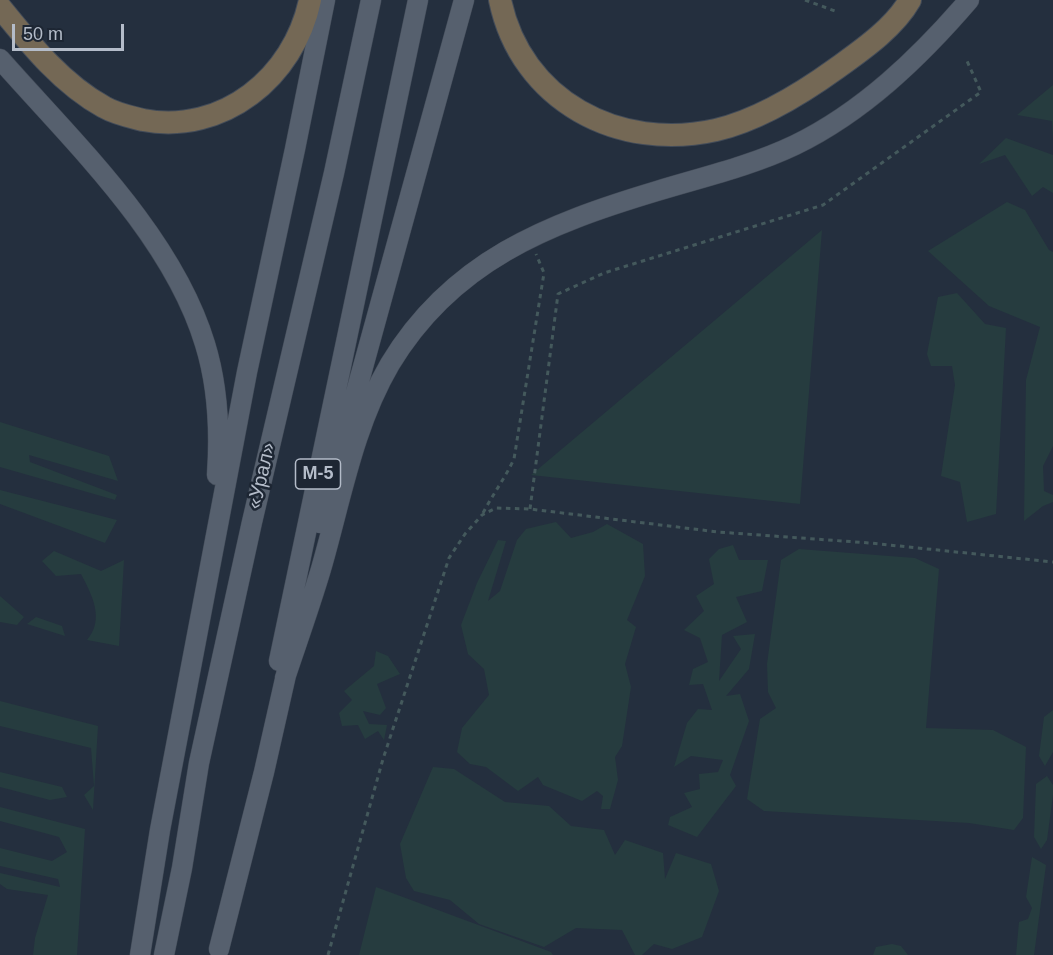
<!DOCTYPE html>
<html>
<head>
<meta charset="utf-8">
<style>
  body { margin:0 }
  #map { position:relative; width:1053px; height:955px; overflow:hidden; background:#242f3e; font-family:Helvetica,sans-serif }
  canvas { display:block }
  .scale { position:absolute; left:12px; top:24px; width:112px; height:27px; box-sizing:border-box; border:3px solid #b4bcc9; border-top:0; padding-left:8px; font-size:18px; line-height:21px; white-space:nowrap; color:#b4bcc9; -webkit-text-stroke:4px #1d2633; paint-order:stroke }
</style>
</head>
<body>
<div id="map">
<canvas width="1053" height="955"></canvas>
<div class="scale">50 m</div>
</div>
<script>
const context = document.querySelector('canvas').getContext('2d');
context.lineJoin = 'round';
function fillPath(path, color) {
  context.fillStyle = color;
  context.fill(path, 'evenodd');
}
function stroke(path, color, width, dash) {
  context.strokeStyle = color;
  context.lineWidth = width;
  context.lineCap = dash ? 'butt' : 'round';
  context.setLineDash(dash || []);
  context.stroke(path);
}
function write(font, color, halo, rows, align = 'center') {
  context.font = font + ' Helvetica,sans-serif';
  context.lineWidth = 5;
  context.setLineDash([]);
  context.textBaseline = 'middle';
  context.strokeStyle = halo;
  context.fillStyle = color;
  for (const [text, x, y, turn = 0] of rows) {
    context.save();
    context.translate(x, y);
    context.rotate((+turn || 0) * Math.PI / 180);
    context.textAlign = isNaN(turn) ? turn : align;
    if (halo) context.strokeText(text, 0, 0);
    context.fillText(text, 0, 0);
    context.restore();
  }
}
const green = new Path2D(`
  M1053,85V140L1052,121L1017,115Z
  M1006,138L1053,155V193L1043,187L1032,196L1005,155L979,164Z
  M1007,202L1025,210L1049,250L1053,252V446L1043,466L1044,491L1053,495V502L1043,506L1024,521L1026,380L1040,327L989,306L928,251Z
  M822,230L800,504L531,475Z
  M957,293L985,324L1006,328L996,514L967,522L960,482L941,476L955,385L952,366H931L927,354L938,297Z
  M0,422L109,456L118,481L29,455L30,462L117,495L115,500L0,467Z
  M0,490L117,520L105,543L0,504Z
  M556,522L571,538L593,532L607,524L643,544L645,576L627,620L636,627L625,664L631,687L622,746L615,757L618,780L610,809H601L603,796L597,791L582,801L543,785L538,777L518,791L486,767L470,764L457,752L462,728L489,695L484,669L468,654L461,625L477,583L498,540L506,541L488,601L500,591L517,540L526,529Z
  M733,545L739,560H768L762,591L736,597L747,622L722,635L719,681L741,649L733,636L755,634L749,669L726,696L740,694L749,721L730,775L736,786L697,837L668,825L670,817L692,807L684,793L700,789L699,774L718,772L723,760L691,756L674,767L687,723L698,709L712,710L703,684L689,685L693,669L708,662L700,638L684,630L704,611L696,596L714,584L709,559L719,549Z
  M799,549L915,558L939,569L926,728L993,730L1026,747L1023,818L1014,830L969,823L764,811L747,799L760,719L776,708L768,692L767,664L781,560Z
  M54,551L101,571L124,560L119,646L87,640C105,619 92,595 81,574L56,576L42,561Z
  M0,596L24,617L17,625L0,622Z
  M36,617L62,626L65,636L27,624Z
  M376,651L388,656L400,674L377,684L386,708L380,715L363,711L369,724L387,725L384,740L378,731L365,739L358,725L342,726L339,713L352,700L344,691L374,666Z
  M0,701L98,726L93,810L84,795L94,786L91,748L0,726Z
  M1053,710V752L1045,766L1039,756L1044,717Z
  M433,767L454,769L505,802L549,806L571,826L604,830L615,855L625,840L663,853L665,879L676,853L711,864L719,891L702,937L672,949L654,944L642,955H635L622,930L576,928L544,947L479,924L450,900L414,891L406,878L400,844Z
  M0,772L62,787L67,797L50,800L0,787Z
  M1047,776L1053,785V795L1047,840L1041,849L1034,837L1036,784Z
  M0,807L85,829L77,955H33L35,938L48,895L7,889L0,884V873L60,887L58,879L0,866V848L52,861L67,852L59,837L0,821Z
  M1032,857L1046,865L1034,955H1016L1019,922L1028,919L1032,908L1026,897Z
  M376,887L551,952L553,955H359Z
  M892,944L901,946L908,955H873L876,947Z`);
const path = new Path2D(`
  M805,0L835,11
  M530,509L558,294L604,273L823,205L981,92L967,61
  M483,513C493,494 505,478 514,459L544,273L536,254
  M328,955L383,759L449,558L465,534L482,515L496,508L530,509L718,532L870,543L1053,562`);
const major = new Path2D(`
  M0,59C74,143 172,235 205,344C218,386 220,432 217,475
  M320,523L464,0
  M279,661L418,0
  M285,678C297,642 310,606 321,569C341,500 353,427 390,364C452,261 547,224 657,191C703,177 751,166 795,145C863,112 920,57 969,0
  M219,949L264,772L288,666
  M140,955L160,830L247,372L295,149L325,0
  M164,955L182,868L199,763L252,522L334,173L371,0`);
const highway = new Path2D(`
  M500,0C521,101 619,152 716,130C759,120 801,94 837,68C862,50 894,28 910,0
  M0,7C30,44 62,84 104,107C116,114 131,117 143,120C223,135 294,77 310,0`);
const shields = [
  [318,474,45]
];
const shieldNames = [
  ["М-5",318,474]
];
const streetNames = [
  ["«Урал»",262,476,-77]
];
fillPath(green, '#263c3f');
stroke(major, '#414a57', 21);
stroke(highway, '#434c59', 24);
stroke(path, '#44595c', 3, [4.5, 4.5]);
stroke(major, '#56606e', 20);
stroke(highway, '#746855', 22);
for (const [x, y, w] of shields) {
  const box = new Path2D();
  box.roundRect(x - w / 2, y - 15, w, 30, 4.5);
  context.fillStyle = '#1d2633';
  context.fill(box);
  stroke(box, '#b4bcc9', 1.5);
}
write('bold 18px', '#b4bcc9', null, shieldNames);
write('20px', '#b4bcc9', '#1d2633', streetNames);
</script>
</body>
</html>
